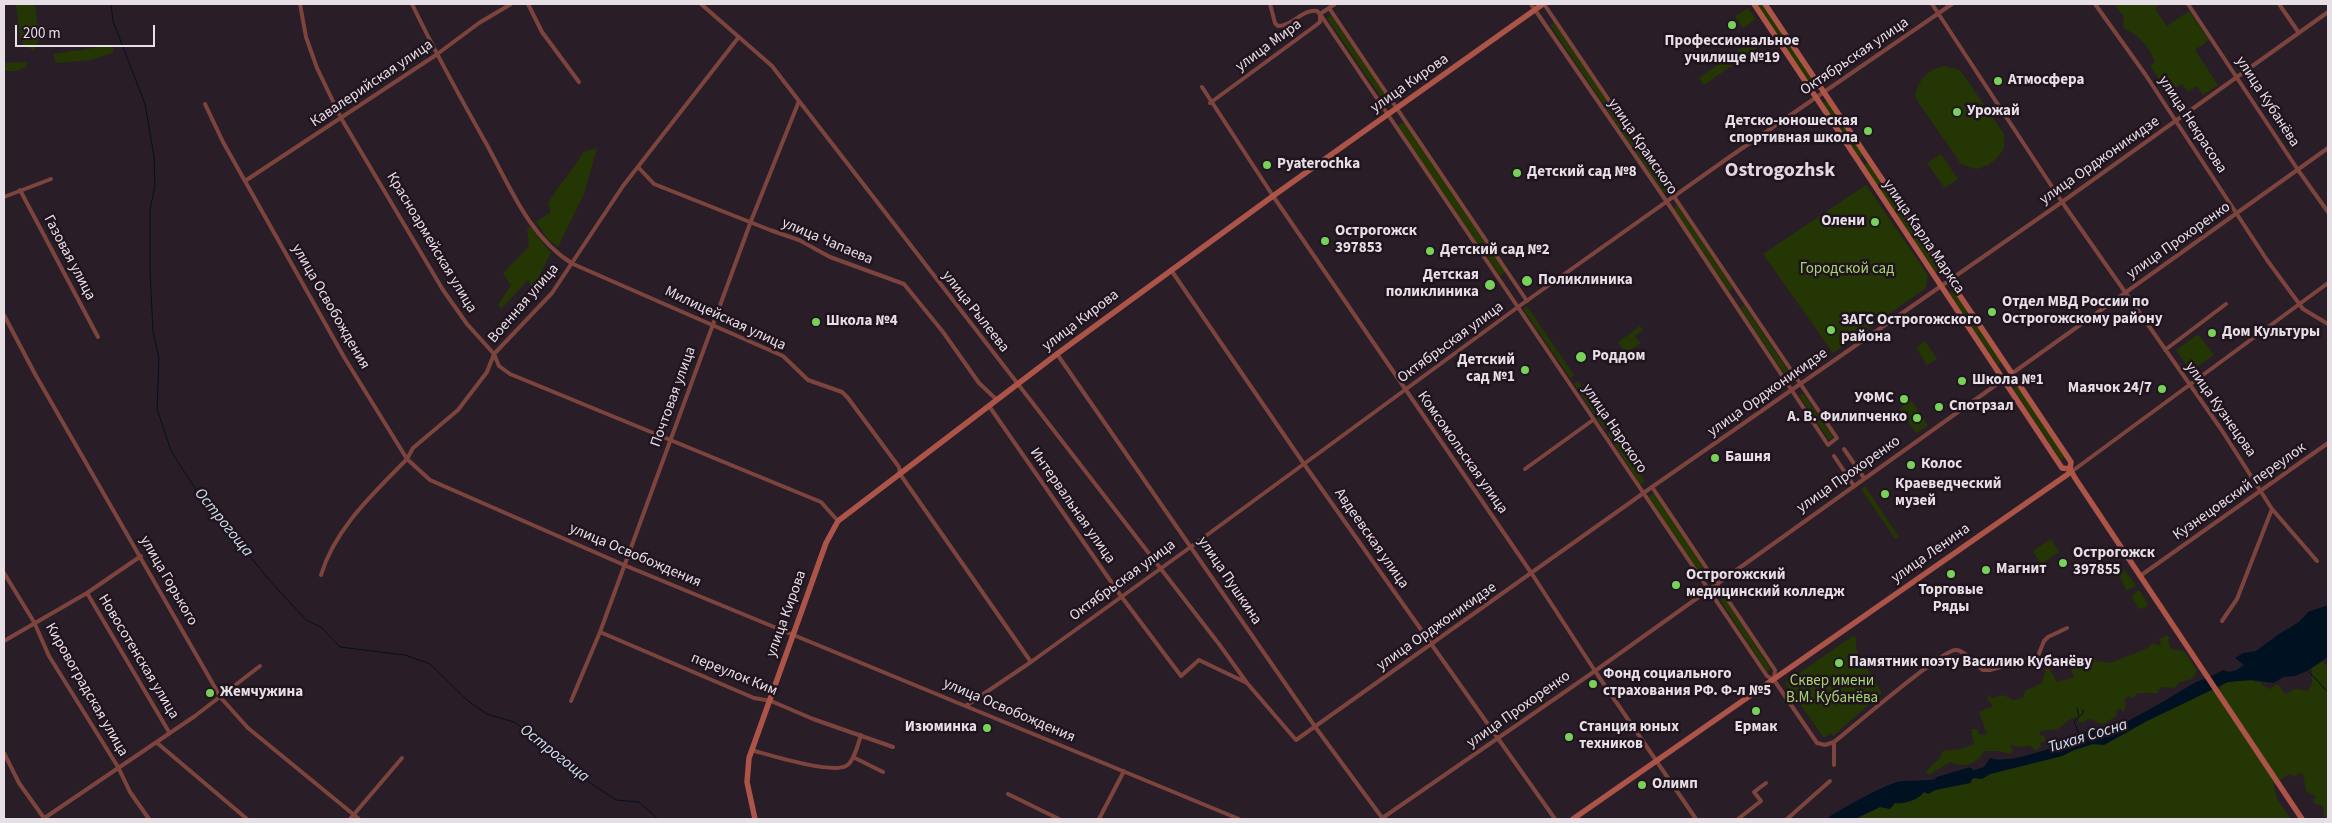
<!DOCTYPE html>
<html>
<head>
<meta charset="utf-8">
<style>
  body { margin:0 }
  #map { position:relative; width:2332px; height:823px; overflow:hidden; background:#291e28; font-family:"Source Sans 3",sans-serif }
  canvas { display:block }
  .frame { position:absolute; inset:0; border:5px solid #e7dfe6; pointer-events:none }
  .scale { position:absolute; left:15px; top:25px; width:140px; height:22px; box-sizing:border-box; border:2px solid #e7dfe6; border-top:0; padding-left:6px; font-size:15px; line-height:18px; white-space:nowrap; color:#e7dfe6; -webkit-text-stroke:4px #20141f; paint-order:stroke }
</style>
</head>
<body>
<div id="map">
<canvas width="2332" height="823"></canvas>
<div class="frame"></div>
<div class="scale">200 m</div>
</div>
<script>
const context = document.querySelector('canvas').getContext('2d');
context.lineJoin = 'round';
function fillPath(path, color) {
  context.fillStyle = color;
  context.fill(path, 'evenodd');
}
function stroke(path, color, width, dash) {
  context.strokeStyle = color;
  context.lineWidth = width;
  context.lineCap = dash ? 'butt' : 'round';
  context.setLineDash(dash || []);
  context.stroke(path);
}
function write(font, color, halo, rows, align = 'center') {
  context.font = font + ' "Source Sans 3",sans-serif';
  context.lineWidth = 5;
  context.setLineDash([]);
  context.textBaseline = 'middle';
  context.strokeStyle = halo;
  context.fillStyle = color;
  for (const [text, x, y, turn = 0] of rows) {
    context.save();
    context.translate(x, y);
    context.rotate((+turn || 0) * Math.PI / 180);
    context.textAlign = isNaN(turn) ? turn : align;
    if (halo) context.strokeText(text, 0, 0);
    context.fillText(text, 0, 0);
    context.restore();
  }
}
const green = new Path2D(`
  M16,4H35L39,39L34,51L23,44L20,36Z
  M1756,4H1762L1814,81L1810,84Z
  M2098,4H2159L2155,9L2167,26L2189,11L2209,40L2195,50L2218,85L2203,95L2197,86L2188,92L2182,84L2172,90L2168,89L2170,83L2168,79H2159L2150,66L2155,62C2149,46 2139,35 2123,28L2124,17L2114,4L2106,6Z
  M1748,8L1756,19L1743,28L1735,16Z
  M1331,15L1389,100L1385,103L1327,18Z
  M1554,22L1668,191L1664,194L1550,25Z
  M1755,38L1760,46L1704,85L1699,78Z
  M113,45V53L91,60L56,63L53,54Z
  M27,62L26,67L16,71H4V63Z
  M1944,66L1960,70L2004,134V149L1997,158L1988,165L1977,169L1961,164L1918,102L1915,95C1920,78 1927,70 1944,66Z
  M1827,100L1863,155L1859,159L1822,103Z
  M1404,122L1505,272L1500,276L1397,126Z
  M597,148L584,194L558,247L548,239L536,222L551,212L548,204C558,185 573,171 583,152Z
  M1941,154L1958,179L1945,188L1927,163Z
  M1868,162L1941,271L1937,274L1863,165Z
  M1866,185L1928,275L1926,288L1833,353L1763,254Z
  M1677,205L1733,288L1729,291L1673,208Z
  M530,227L551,253L538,278L541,290L537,298L528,280L501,309L498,305L511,285L503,273L529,246L527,228Z
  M1953,290L2002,362L1998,365L1949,293Z
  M1744,305L1793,378L1789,381L1740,308Z
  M1527,306L1574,375L1570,378L1523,309Z
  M1640,326L1643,330L1635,336L1641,343L1626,353L1618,342Z
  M2198,334L2214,355L2191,371L2176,350Z
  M1925,341L1937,359L1927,365L1916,348Z
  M1578,381L1608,426L1604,429L1574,384Z
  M2018,385L2065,457L2061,460L2013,388Z
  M1803,393L1833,437L1829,440L1799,396Z
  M1911,400L1928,425L1916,433L1899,409Z
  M1611,430L1645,482L1640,484L1607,433Z
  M1865,486L1899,537L1895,539L1861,489Z
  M1654,493L1712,578L1706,582L1648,497Z
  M2051,539L2059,552L2041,564L2033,551Z
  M2124,569L2136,586L2126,591L2120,576Z
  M1719,590L1771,669L1767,672L1715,592Z
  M2139,590L2148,604L2147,607L2139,609L2132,598L2133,594Z
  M1854,635L1856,639V649L1882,693L1833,736L1830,733L1824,738L1785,683Z
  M2167,635L2170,638L2168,640L2171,649L2184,651L2197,670L2192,679L2180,682L2175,688L2161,687L2157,693H2138L2133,698L2128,696L2124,700L2126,704L2124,712L2119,708L2116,711L2117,715L2106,723L2100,724L2089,718L2085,722L2079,723L2077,717L2072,718L2058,729L2041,731L2039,735L2044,736L2046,741L2040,743L2041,747L2035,751L2030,745L2024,747L2010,745L2013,751L2010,754L1998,751H1984C1977,765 1964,768 1950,762L1929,775L1926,771L1938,760L1943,751L1960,749L1974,744L1971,729H1977L1980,735L1987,734L1979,712L1993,706L1987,698L1989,695L1992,698L2004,695L2013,700L2023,698L2025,691L2042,683L2046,668H2049L2057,682L2074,677L2071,670L2083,658L2092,655L2096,661L2110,663L2148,648L2152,643L2161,646L2159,639Z
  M2323,661L2328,667V819L2324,816L2323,806L2314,803L2313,799L2317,797L2306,791L2303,774L2298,773L2296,777L2289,774L2273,784L2278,801L2291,819H1855L1880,807L1889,809L1894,803C1905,804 1918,800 1924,792L1928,794L1935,790L1970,783L1973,778L1982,779L1990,774L2062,756L2074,750L2093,744L2104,745L2147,721L2209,691L2221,689V685C2234,679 2249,679 2263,683L2262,685L2270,689L2275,685H2279L2285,694C2298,688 2293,688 2308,691L2312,683V668Z`);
const water = new Path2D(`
  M2328,605V657L2307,671L2295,676L2283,677L2274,683L2252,680L2228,682L2147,721L2104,745L2093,744L2074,750L2062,756L1990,774L1982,779L1973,778L1970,783L1935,790L1928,794L1924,792C1918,800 1905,804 1895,803L1890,809L1880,807L1855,819H1826C1837,811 1890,781 1903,781C1922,780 1942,781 1960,774L1963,769L1971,771L1984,767L1990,758C2010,765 2056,746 2077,739L2083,732C2113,737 2170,696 2198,681L2208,678L2223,670C2231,674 2237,670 2244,665L2235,658L2243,653L2256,651L2279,634L2299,622L2308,612Z`);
const stream = new Path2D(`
  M111,4L113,21L145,104L154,156L155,185L150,210V271L153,332L159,358L157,409L171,451L200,496L272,583L306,620L321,627L340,647L405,655L430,664L468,701L487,714L514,722L542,741L565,766L616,800L639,802L658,819
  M2308,671L2328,692
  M2077,708L2079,717L2074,722L2080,736
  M2079,717L2083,713V710`);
const river = new Path2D(`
  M1939,781L1969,772`);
const street = new Path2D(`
  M300,4L306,37L317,68L341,118L443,290L467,324L494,354L499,366L510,374L821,502L838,521
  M412,4C435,52 461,99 487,145C510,187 530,238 573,264L783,356L808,380L842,392L848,398L899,467L900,474L1031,662
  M528,4L542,32L579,82
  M701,4L772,66L1219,644L1247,683L1296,740L1652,487L2062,202L2328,12
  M1270,4L1275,23L1278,26C1293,26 1302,9 1317,11L1320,14L1767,676L1774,680L1817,743L1825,745L1834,742C1852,728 1941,651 1955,650C1964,649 1976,665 1983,670H1990L2038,656L2044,641L2048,637L2067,628
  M1531,4L1667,202L1828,445L1837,438L1544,4
  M1932,4L2062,202L2221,429L2272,509L2317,561
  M2095,4L2145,74L2267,260L2303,309L2328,324
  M2188,4L2298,170L2328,212
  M2279,4L2299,33
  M1329,8L1527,301
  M1202,87L1273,196L1532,574L1595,671L1696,819
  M1210,103L1315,26L1320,22V14L1335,4
  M205,104L223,142L344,357L407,459L430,480L624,565L1239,819
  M638,167L654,184L770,230L799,240L830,257L904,284L943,332L979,383L997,400
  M245,181L436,55L479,23L511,4
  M20,190L98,337
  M4,197L51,179
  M1171,270L1304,464L1555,819
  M4,315L35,374L221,698L248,728L359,819
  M2165,350L2226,304
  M1057,354L1316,728L1383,819
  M989,406L1121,596L1181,676L1199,660L1247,683
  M1844,449L1864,478
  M1834,456L1854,486
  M1525,469L1593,420
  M2071,472L2328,283
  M1652,487L1775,670L1774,678
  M4,573L34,622L49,656L118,767L130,792L149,819
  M321,575C335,528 374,493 407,459L413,448L458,410L487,372L494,354L552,293L623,186L738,38
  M2140,576L2328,443
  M87,593L169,732
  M2222,621L2237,599L2272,509
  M600,632L754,698L771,701L813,719L893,747
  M4,641L87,593L141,556
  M571,701L600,632L751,221L799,101
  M967,705L1031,662L1192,546L1518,307L1728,158L1952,4
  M156,742L247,819
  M751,750C770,755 830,774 846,766C854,762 858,744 861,735
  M4,753L19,783L44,818
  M853,757L883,772
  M1834,765V742
  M1008,794L1059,819
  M43,819L195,716L260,666
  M350,819L402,758
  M1099,819L1124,771
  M1381,819L1595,671L2328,148
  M1738,819L1761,801L1754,792L1766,783
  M1787,819L1830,781`);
const secondary = new Path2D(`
  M1754,4L2062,468L2070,469
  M1765,4L2071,462L2070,469L2075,478L2302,819
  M755,819L747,782L749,758L826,543L838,521L1057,354L1273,196L1543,4
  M1573,819L2071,472`);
const markers = [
  [1732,25,5,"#78d158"],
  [1998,81,5,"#78d158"],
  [1957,112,5,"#78d158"],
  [1868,131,5,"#78d158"],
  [1267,165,5,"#78d158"],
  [1517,173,5,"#78d158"],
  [1875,222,5,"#78d158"],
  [1325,241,5,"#78d158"],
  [1430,251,5,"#78d158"],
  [1527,281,6,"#78d158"],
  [1490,285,6,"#78d158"],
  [1992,312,5,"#78d158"],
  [816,322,5,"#78d158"],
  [1831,330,5,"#78d158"],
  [2212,333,5,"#78d158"],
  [1581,357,6,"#78d158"],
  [1525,370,5,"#78d158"],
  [1962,381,5,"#78d158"],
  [2162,389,5,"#78d158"],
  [1904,399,5,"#78d158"],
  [1939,407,5,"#78d158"],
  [1917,418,5,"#78d158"],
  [1715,458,5,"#78d158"],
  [1911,465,5,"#78d158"],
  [1885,494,5,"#78d158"],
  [2063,563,5,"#78d158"],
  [1986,570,5,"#78d158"],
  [1951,574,5,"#78d158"],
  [1676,585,5,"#78d158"],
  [1839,663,5,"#78d158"],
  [1593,684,5,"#78d158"],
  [210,693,5,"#78d158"],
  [1756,711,5,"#78d158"],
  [987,728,5,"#78d158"],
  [1569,737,5,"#78d158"],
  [1642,785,5,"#78d158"]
];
const poiNames = [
  ["Профессиональное",1732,42,"center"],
  ["училище №19",1732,59,"center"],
  ["Атмосфера",2008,81],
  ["Урожай",1967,112],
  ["Детско-юношеская",1858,122,"right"],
  ["спортивная школа",1858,139,"right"],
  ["Pyaterochka",1277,165],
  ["Детский сад №8",1527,173],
  ["Олени",1865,222,"right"],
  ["Острогожск",1335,232],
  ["397853",1335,249],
  ["Детский сад №2",1440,251],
  ["Детская",1479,276,"right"],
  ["поликлиника",1479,293,"right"],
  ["Поликлиника",1538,281],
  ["Отдел МВД России по",2002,303],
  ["Острогожскому району",2002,320],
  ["ЗАГС Острогожского",1841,321],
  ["района",1841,338],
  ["Школа №4",826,322],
  ["Дом Культуры",2222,333],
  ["Роддом",1592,357],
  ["Детский",1515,361,"right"],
  ["сад №1",1515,378,"right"],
  ["Школа №1",1972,381],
  ["Маячок 24/7",2152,389,"right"],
  ["УФМС",1894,399,"right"],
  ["Спотрзал",1949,407],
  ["А. В. Филипченко",1907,418,"right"],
  ["Башня",1725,458],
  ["Колос",1921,465],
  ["Краеведческий",1895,485],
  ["музей",1895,502],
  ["Острогожск",2073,554],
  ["397855",2073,571],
  ["Магнит",1996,570],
  ["Острогожский",1686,576],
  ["медицинский колледж",1686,593],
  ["Торговые",1951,591,"center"],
  ["Ряды",1951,608,"center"],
  ["Памятник поэту Василию Кубанёву",1849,663],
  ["Фонд социального",1603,675],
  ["страхования РФ. Ф-л №5",1603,692],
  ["Жемчужина",220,693],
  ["Изюминка",977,728,"right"],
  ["Станция юных",1579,728],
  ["техников",1579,745],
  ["Ермак",1756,728,"center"],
  ["Олимп",1652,785]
];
const streetNames = [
  ["улица Мира",1269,46,-36],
  ["Октябрьская улица",1855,57,-34],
  ["Кавалерийская улица",372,84,-34],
  ["улица Кирова",1410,84,-35],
  ["улица Кубанёва",2267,102,57],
  ["улица Некрасова",2192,125,57],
  ["улица Крамского",1642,147,56],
  ["улица Орджоникидзе",2100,161,-35],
  ["улица Карла Маркса",1923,237,56],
  ["улица Прохоренко",2179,241,-35],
  ["улица Чапаева",827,242,23],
  ["Красноармейская улица",431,243,59],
  ["Газовая улица",69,258,62],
  ["Военная улица",524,304,-49],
  ["улица Освобождения",330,307,60],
  ["улица Рылеева",975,312,52],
  ["Милицейская улица",725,319,25],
  ["улица Кирова",1081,321,-37],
  ["Октябрьская улица",1451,343,-36],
  ["улица Орджоникидзе",1768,393,-35],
  ["Почтовая улица",674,397,-70],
  ["улица Кузнецова",2220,410,55],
  ["улица Нарского",1614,429,56],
  ["Комсомольская улица",1462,453,55],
  ["улица Прохоренко",1849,475,-35],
  ["Кузнецовский переулок",2240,492,-35],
  ["Интервальная улица",1072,506,55],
  ["Авдеевская улица",1371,539,55],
  ["улица Ленина",1931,554,-35],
  ["улица Освобождения",635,556,23],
  ["улица Горького",168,581,60],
  ["Октябрьская улица",1123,581,-36],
  ["улица Пушкина",1229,581,56],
  ["улица Кирова",787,614,-70],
  ["улица Орджоникидзе",1437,627,-35],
  ["Новосотенская улица",138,657,59],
  ["переулок Ким",734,675,22],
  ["Кировоградская улица",86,690,60],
  ["улица Прохоренко",1519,710,-35],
  ["улица Освобождения",1009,711,23]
];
const parkNames = [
  ["Городской сад",1847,270],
  ["Сквер имени",1832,682],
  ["В.М. Кубанёва",1832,699]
];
const waterNames = [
  ["Острогоща",223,523,51],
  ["Тихая Сосна",2088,737,-17],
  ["Острогоща",554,754,38]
];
const districtNames = [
  ["Ostrogozhsk",1780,172]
];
fillPath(green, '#233604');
fillPath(water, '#001222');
stroke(stream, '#001222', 1);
stroke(river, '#001222', 9);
stroke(street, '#7c443c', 4);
stroke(secondary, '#ad5449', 5.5);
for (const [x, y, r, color] of markers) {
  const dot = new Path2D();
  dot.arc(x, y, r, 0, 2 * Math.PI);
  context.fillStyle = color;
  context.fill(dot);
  stroke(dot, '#20141f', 2);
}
write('bold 15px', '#e7dfe6', '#20141f', poiNames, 'left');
write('15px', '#e7dfe6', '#20141f', streetNames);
write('15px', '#a8d76d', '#20141f', parkNames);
write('italic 16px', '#cfe3f1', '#20141f', waterNames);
write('bold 20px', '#e5d5e3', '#20141f', districtNames);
</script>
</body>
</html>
